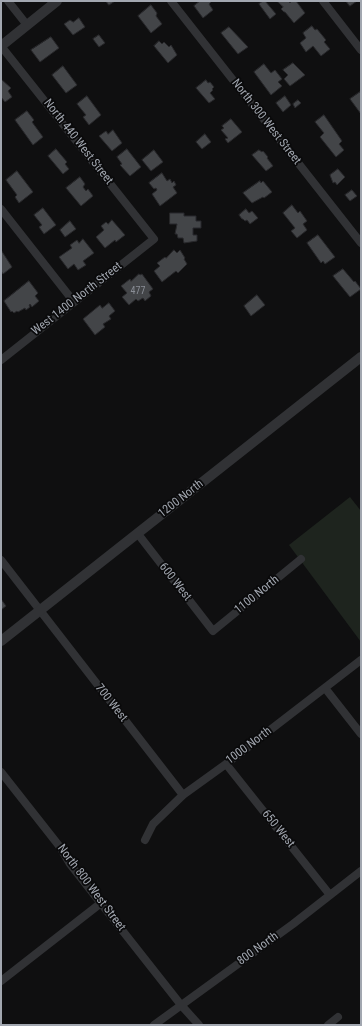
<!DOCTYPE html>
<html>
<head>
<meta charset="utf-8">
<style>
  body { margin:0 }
  #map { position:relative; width:362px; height:1026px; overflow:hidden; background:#0f0f10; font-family:"Roboto Condensed",sans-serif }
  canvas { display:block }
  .frame { position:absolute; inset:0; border:2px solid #a2a7b0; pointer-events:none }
</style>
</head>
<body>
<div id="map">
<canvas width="362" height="1026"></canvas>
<div class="frame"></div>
</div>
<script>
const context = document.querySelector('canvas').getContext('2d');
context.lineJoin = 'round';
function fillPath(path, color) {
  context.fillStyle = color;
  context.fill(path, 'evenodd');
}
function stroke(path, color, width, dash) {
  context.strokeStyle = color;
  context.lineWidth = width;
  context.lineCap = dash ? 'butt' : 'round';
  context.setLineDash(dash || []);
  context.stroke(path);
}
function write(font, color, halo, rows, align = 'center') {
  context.font = font + ' "Roboto Condensed",sans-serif';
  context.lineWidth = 3.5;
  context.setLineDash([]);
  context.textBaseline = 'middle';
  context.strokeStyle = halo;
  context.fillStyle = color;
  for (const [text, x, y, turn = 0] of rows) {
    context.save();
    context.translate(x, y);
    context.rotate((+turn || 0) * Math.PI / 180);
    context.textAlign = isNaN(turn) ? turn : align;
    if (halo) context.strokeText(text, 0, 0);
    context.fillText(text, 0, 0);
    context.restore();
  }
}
const green = new Path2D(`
  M350,497L361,511V642L289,545Z`);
const building = new Path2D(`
  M106,1H115L109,5Z
  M200,1H210L211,2L209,4L213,10L203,18L194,6Z
  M263,1H265L276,14L270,19L259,4Z
  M277,1H288L290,3L292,1H296L305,13L294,23L285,12H284L281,9L283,7Z
  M346,1H357L350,6Z
  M151,5L157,13L156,16L162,24L151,33L138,16Z
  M79,18L85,27L73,35L64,24L70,20L73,22Z
  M312,26L315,30L317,29L326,40L324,42L330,49L321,56L313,46L306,52L300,43L306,38L303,33Z
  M229,27L248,47L238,54L221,33Z
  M99,35L105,43L99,47L93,39Z
  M51,37L59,48L40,62L31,50Z
  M159,41L162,44L164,42L169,47L171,45L177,55L168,63L154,46Z
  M293,63L305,75L290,86L284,79L288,75L283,70Z
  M264,64L271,73L275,70L282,79L278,82L282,86L271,95L254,72Z
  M63,66L77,85L66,93L52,75Z
  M1,79L11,88L8,91L12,97L5,102L1,97Z
  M206,80L208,83L210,82L214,87L212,89L213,90L210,93L215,99L209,103L196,88Z
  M360,92L361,94V114L350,99Z
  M87,96L101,115L89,125L83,117L86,115L77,104Z
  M285,96L291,105L283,112L276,103Z
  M298,100L301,103L295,108L293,104Z
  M27,111L34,120L32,122L43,137L33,145L15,120Z
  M324,115L342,141L339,144L344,150L336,157L320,137L324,133L315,122Z
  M231,119L242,132L228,143L225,139L228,138L221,130L224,128L222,126Z
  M113,130L122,143L112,151L99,136L106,131L108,134Z
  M205,134L211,142L202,149L196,142Z
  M56,149L67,162L65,164L69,169L63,174L48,156Z
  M127,149L141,167L130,176L120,165L122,164L117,157Z
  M154,150L163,162L151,171L142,160Z
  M259,150L262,152L263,151L268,157L267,158L273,166L266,171L252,155Z
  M338,169L345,177L337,185L335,182L333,183L330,175Z
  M17,171L33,192L19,203L15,197L17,195L6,180Z
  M162,173L167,181L170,179L172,183L174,181L176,185L173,187L177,193L160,206L152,194L157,190L156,188L154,189L149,183Z
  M80,177L85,184L83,187L86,191L88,189L93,196L81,206L66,188Z
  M260,181L261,183L263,181L272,192L264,198L263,197L252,203L243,193Z
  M352,190L357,196L350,201L345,195Z
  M292,205L298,213L300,211L307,221L303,224L307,230L297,238L291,231L295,228L283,213Z
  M43,208L56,225L44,234L39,227L42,225L34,215Z
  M246,209L249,213L252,211L258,218L250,224L247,220L245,221L243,219H242L239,215Z
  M170,213H184V216H196V221H201V228H193V235H197V241L184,243L183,238H178L177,234H175L177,224H170Z
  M112,220L125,235L116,242L115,240L105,248L96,237L104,230L101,226L106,222L108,224Z
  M70,221L76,229L65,237L60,230Z
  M318,235L335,257L325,264L323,261L321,263L307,243Z
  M83,239L94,253L83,261L86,265L78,270L74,264L68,269L59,257L72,248L70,245L77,240L79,243Z
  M1,250L12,267L3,274L1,271Z
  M174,250L177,253L180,250L185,258L184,259L187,264L178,273L176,271L162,282L154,271L160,266L157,263L165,257L166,258Z
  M343,269L354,282L355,281L361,289L350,297L333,276Z
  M139,274L140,275L142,274L153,289L149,292L151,296L145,301L143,298L138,301L136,299L129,305L122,297L127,293L121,286L130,279L131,281Z
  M29,281L38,293L35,296L39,301L32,307L30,304L29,305L30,307L26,310L25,308L18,312L17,311L14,313L12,311L11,312L4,301Z
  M257,295L265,305L251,316L244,306Z
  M109,303L115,311L109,316L111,319L103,324L105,327L95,335L83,319L100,305L102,308Z
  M1,599L6,606L1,610Z`);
const minor = new Path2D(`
  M8,1L27,25
  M171,1L361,243
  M323,1L361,50
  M1,209L74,302
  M1,360L154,239L1,46
  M138,534L213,631L301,559
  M1,560L183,795
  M325,688L361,734
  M226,764L330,895
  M1,772L60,847L70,864L181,1005L199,1025
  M145,840L153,824L183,795L226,764L361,660
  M1,981L101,903
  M154,1025L293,924L361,871
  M328,1025L338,1017`);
const tertiary = new Path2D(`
  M1,46L57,1
  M1,641L361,357`);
const numberNames = [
  ["477",138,291]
];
const streetNames = [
  ["North 300 West Street",266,122,52],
  ["North 440 West Street",78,142,52],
  ["West 1400 North Street",77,299,-38],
  ["1200 North",181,499,-38],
  ["600 West",175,582,52],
  ["1100 North",257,595,-39],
  ["700 West",111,703,52],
  ["1000 North",249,746,-37],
  ["650 West",278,829,51],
  ["North 800 West Street",91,888,53],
  ["800 North",258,949,-36]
];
fillPath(green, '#1e241e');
fillPath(building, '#434548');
stroke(building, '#29292c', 1);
stroke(minor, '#313235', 8);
stroke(tertiary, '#313235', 10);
write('10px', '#8a8e96', null, numberNames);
write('12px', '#a2a7b0', '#0a0a0b', streetNames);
</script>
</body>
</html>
